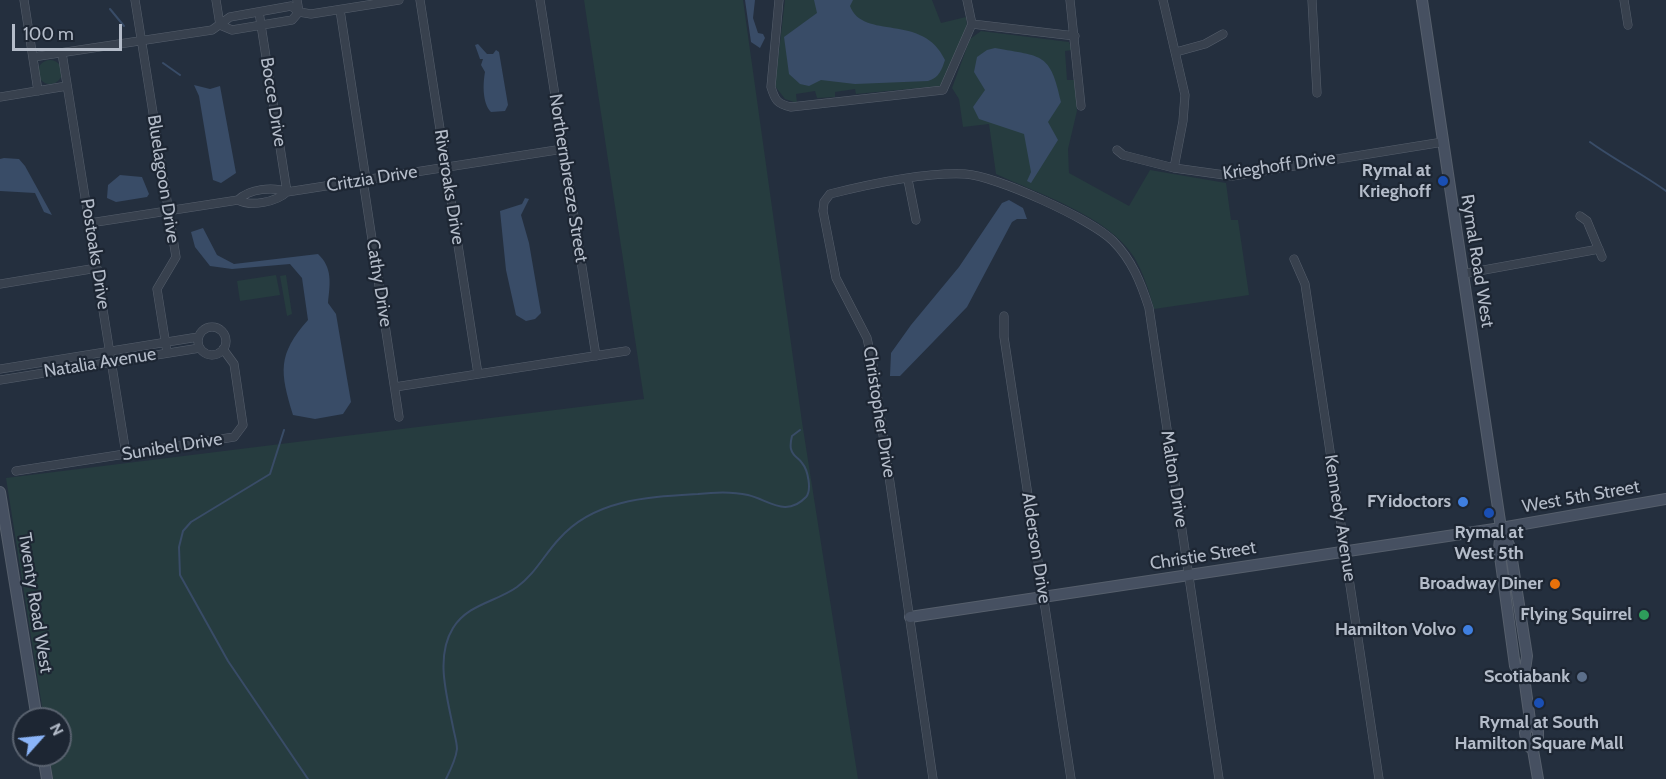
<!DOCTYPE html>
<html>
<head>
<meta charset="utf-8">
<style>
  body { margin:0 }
  #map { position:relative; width:1666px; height:779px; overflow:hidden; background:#242f3e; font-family:Cabin,sans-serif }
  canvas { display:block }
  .north { position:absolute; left:12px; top:707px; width:60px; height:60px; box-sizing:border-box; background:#1d2633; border:2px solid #59626f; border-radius:50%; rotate:63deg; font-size:16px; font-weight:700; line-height:24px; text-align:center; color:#b4bcc9 }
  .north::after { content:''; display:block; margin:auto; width:21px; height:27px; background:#8ab4f8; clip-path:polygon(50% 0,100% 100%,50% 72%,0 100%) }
  .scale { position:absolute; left:12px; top:24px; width:110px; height:27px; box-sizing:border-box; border:3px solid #b4bcc9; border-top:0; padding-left:8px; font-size:18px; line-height:21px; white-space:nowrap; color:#b4bcc9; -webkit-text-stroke:4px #1d2633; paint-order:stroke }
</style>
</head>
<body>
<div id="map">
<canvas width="1666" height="779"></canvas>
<div class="north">N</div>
<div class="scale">100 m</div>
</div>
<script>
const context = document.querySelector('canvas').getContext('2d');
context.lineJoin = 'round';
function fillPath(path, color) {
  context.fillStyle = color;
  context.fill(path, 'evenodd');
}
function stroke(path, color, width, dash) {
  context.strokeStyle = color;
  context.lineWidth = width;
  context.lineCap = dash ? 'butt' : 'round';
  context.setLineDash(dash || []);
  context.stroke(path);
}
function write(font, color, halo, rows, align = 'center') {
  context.font = font + ' Cabin,sans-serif';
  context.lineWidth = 4.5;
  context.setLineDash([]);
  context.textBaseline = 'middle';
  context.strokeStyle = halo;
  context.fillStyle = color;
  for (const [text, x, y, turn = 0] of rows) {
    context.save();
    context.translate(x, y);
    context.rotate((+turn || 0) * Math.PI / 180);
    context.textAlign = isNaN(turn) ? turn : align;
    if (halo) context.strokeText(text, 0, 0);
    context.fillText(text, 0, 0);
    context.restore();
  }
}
const green = new Path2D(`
  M584,0H743L802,422L858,779H53L49,755H60V719H44L6,478L644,399Z
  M785,0H932L941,23L966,17L967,25L947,80L940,86L856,94L855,89L835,92V97L817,98L815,91L796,94L797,103L785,99L775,86Z
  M981,31L1069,42L1072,50L1065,51L1067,80H1075L1077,111L1068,149L1069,173L1129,206L1150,170L1226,183L1231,220H1238L1249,295L1154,309C1149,291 1144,274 1134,257C1108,216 1039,194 996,174L989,124L963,127L959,99L952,88L970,39Z
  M38 72a12 12 0 1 1 24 0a12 12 0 1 1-24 0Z
  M276,275L280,295L240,301L237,281Z
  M286,275L292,314L287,316L280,276Z`);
const water = new Path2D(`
  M745,0H755L753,18L758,33L763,34L765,38L760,48L751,42Z
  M814,0H853L850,6C863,41 923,12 945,60C942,69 939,78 928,81L855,84L821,80L809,86L800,84L789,74L784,37L817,13Z
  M478,44L487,54H493L496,50L499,52L508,105L505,111L491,112C482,103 483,83 485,72L481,65L483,59H480L475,45Z
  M995,48C1043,57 1050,52 1061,102L1048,122L1058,140L1031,183L1027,181L1031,172L1024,134L979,119L973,107L985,90L974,72L977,57L987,50Z
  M194,85L210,89L220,86L236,173L221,183L213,180L199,96Z
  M4,158L19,159L25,166L52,215L44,212L35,193L0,191V159Z
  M120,175L142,177L149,194L147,197L116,202L107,198L108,185Z
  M525,198L529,199L521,215L529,243L541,313L535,319L526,321L516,315L506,270L500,211L522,204Z
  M1009,200L1023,208L1027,219H1017L1012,222L967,307L900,376H890L891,353L911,325L959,267L1002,203Z
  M203,228L217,255L234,264L318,254C333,268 330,284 328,303L336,314L351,402L343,414L315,419L293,415C280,372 277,355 308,320L302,278L290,264L232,269L210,266L195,247L191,232Z`);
const stream = new Path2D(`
  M110,9L124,26
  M163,63L180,75
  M1590,142C1615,160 1641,173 1666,191
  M284,430L270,474L191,522L183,531L179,547L180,575L228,661L308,779
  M446,779C450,771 456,758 457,749C457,742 454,733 453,727C447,696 435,657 453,628C468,604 496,602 517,587C535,574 544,555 559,539C594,499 648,497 698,494C715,492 731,491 748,495C769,500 786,518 806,497C812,490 808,470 802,463C798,457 793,457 791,449C790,445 791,440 792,436L800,430`);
const street = new Path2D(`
  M24,0L38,91
  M135,0L176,257L157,289L167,352
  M216,0L220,25
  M297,0L299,12
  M420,0L478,374
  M540,0L596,356
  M779,0L771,87C775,100 777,104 791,107L943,90L972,24
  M967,0L972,24
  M1070,0L1081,106
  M1163,0L1185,95L1183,121L1174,168
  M1312,0L1317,93
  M1624,0L1628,25
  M340,10L366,180
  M259,12L287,192
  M972,24L1075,36
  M220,25L232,30L292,20L299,12
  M1176,52L1205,44L1223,34
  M62,53L126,454
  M33,57L212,30L230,17L291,6L299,12L311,14L399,0
  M0,97L67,86
  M1117,150L1123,155L1174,168L1232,176L1443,142
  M363,180L399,417
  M908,180L916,220
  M238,200C249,189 273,186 287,192L563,149
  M1580,216L1587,221L1602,257
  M90,223L238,200C251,207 276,202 287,192
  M1294,259L1305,284L1379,779
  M1462,274L1599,249
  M0,284L97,268
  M1004,316V337L1071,779
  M198 341a14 14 0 1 1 28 0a14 14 0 1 1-28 0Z
  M0,369L198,337
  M0,380L200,348
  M395,387L626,351
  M16,471L234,437L243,425L234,364L223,349
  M933,779L873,366L867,338L836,278L823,211L824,202L830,194C870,184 924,172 965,174C996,176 1091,219 1113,241C1132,260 1141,283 1149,308L1219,779`);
const secondary = new Path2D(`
  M1422,0L1501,528L1510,547L1527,656L1524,677L1530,720L1538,731V740L1533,750L1538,779
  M0,492L37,719
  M1501,528L1499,549L1515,666L1524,677
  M910,617L1501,528L1666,499
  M1530,720L1525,733L1527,745L1533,750
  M43,755L47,779`);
const markers = [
  [1443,181,6,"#1a4fb4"],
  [1463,502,6,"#3f7fe0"],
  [1489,513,6,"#1a4fb4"],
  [1555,584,6,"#e8710a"],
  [1644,615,6,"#2e9e5b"],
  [1468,630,6,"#3f7fe0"],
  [1582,677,6,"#5c6f8a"],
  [1539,703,6,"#1a4fb4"]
];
const streetNames = [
  ["Bocce Drive",273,102,81],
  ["Krieghoff Drive",1279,166,-8],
  ["Northernbreeze Street",568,178,81],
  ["Bluelagoon Drive",163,179,81],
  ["Critzia Drive",372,179,-9],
  ["Riveroaks Drive",449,187,81],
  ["Postoaks Drive",95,254,81],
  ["Rymal Road West",1477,261,81],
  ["Cathy Drive",379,283,81],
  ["Natalia Avenue",100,363,-9],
  ["Christopher Drive",879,412,81],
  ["Sunibel Drive",172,447,-9],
  ["Malton Drive",1174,479,81],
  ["West 5th Street",1581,497,-10],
  ["Kennedy Avenue",1340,518,81],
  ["Alderson Drive",1036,548,81],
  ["Christie Street",1203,556,-9],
  ["Twenty Road West",35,603,81]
];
const poiNames = [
  ["Rymal at",1431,171],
  ["Krieghoff",1431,192],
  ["FYidoctors",1451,502],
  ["Rymal at",1489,533,"center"],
  ["West 5th",1489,554,"center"],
  ["Broadway Diner",1543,584],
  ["Flying Squirrel",1632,615],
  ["Hamilton Volvo",1456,630],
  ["Scotiabank",1570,677],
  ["Rymal at South",1539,723,"center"],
  ["Hamilton Square Mall",1539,744,"center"]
];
fillPath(green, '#263c3f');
fillPath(water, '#394c67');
stroke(stream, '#394c67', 2);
stroke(street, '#565f6c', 9);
stroke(secondary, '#565f6c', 12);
stroke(street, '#38414e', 8);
stroke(secondary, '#465061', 10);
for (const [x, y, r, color] of markers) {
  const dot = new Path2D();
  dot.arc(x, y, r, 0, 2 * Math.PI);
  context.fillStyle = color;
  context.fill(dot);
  stroke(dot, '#1d2633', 2);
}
write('18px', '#b4bcc9', '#1d2633', streetNames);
write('bold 18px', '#b4bcc9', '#1d2633', poiNames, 'right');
</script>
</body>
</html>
